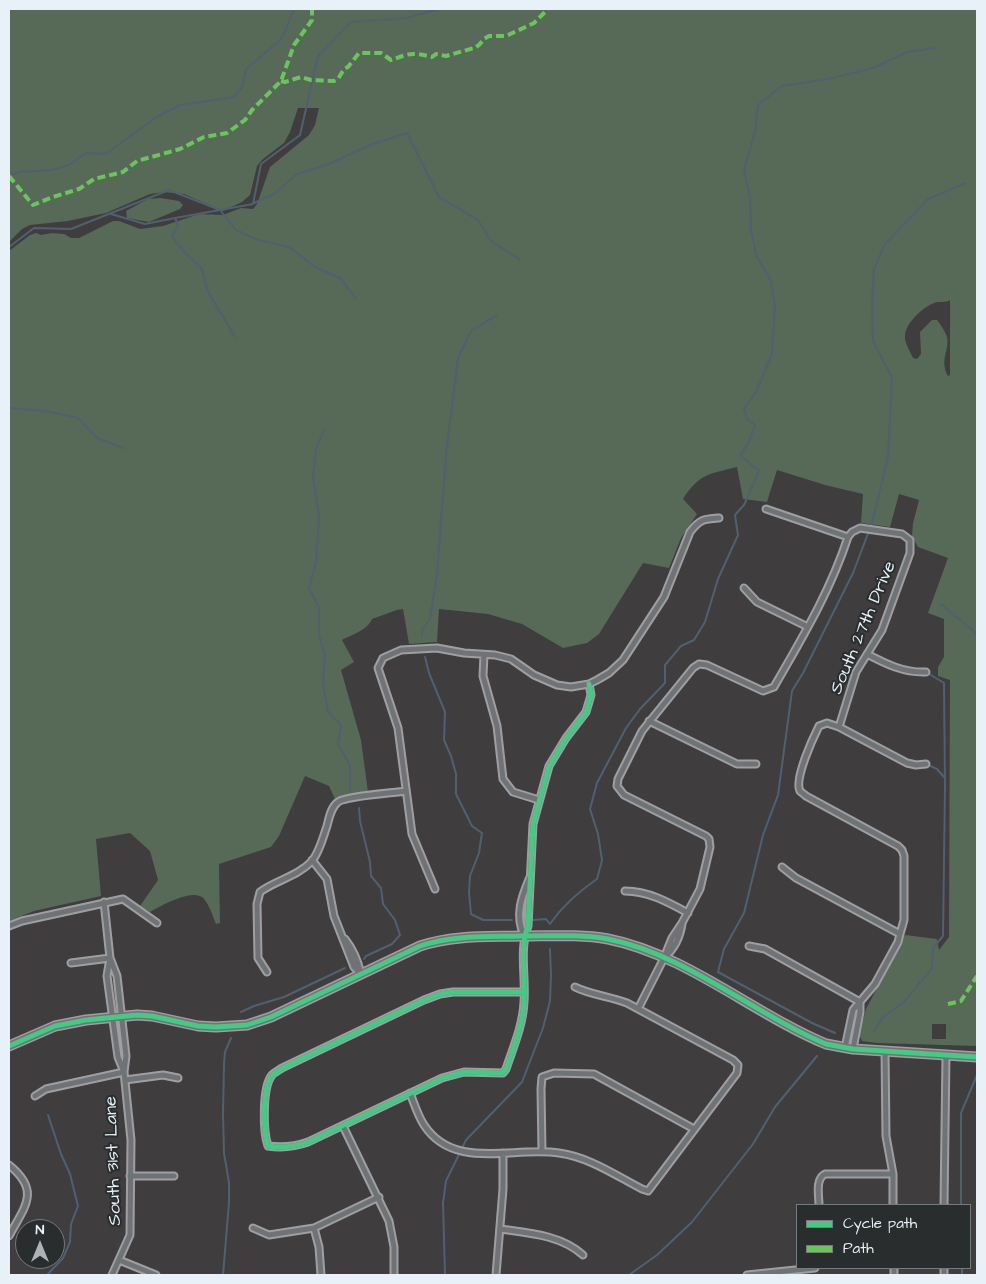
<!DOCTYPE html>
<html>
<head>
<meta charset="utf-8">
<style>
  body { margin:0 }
  #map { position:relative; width:986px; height:1284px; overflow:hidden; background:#3f3d3e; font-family:"Architects Daughter",sans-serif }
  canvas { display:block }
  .frame { position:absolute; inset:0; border:10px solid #e8f1f8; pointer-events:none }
  .legend { position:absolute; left:796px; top:1204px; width:175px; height:65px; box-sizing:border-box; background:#2a2d2e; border:1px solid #767b7f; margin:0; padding:6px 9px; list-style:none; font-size:15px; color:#e8f1f8 }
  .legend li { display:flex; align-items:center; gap:10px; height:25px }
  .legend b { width:25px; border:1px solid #767b7f }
  .north { position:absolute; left:15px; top:1219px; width:50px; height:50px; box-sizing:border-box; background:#2a2d2e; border:1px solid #767b7f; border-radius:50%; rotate:0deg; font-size:14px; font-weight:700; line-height:20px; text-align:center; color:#e8f1f8 }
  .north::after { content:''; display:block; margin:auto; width:18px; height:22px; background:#adb2b7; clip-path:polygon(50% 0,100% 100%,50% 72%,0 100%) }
</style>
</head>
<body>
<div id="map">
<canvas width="986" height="1284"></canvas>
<div class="frame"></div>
<ul class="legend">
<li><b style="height:6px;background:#46c982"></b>Cycle path</li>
<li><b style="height:6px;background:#6ac65a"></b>Path</li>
</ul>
<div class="north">N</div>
</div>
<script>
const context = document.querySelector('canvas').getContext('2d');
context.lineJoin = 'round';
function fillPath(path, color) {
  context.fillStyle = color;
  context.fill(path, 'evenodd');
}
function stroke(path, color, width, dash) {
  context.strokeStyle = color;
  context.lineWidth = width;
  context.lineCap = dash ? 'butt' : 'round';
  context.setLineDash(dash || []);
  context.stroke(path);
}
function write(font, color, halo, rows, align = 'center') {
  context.font = font + ' "Architects Daughter",sans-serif';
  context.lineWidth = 4;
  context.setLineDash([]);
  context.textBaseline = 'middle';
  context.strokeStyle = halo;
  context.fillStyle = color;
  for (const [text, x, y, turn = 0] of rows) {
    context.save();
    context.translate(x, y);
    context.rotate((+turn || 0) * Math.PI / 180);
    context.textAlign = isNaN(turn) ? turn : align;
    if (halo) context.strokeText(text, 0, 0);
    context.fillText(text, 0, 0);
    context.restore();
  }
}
const green = new Path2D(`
  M9,9H977V1046L877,1043L862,1041L859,1034L866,1009L905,935L937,939L939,950L949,937L950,680L938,676V667L944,657V619L928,613L948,558L918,547L912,536L913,523L919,500L899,494L890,527L861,523L863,494L825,485L777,470L767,502L743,499L737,467C709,474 699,474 683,499L697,514L681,538L669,568L643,563L599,634L587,643L563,648L522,624L488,614L439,609L437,642L409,644L403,609L397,610L372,619C368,630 351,635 342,640L354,662L341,670L361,740L368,792L335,799L329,786L305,776L279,836L271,847L219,864L220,923L216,924C213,917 210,906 204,899C194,887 161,906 150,912L140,906L158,880L150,851L130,833L96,839L101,896L34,911L9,921V251L30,235L36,233L41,235L52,233L64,234L71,238H79L113,221H119L140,229L163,226L199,214L223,215L241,208L253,209L257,204L270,167L309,135L315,125L319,108H298L290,132L284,143L263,159L257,166L250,195L242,202L223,211L184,194L164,192L150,194L106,213L68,221L30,225L22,229L9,242ZM950,300V375L948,376C939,360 950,350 947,337C945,331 941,325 937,320H932L920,332L921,354L917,359L913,358C910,351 904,342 905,335C906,323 923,307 934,303C939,301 945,303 950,300ZM932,1024H946V1039H932Z
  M161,198L179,201L183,205L180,209L149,222L127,218L126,211L148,199Z`);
const stream = new Path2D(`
  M9,176L19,172L51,170L69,165L86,153L106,154L155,118L180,105L234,97L242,87L246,69L280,40L286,29L294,9
  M254,203L274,194L297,174L329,164L370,145L407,133L439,197L478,220L491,241L520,260
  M111,214L145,224L175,218L178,225L172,237L185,253L202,269L207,290L235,337
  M175,218L220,210L236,230L258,240L289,247L315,267L340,278L356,299
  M9,247L34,228L71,229L169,190L220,210L253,204L261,164L300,135L318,56L351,22L407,18L438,9
  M9,408L45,411L78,418L97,438L123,448
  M324,430L316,449L313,477L319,516L316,562L309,588L319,608V635L325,656L323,684L328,712L341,725L338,744L350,766V791
  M941,604L977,634
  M422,637V630L430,619L437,574L446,455L458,358L471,331L497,315
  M425,657L429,673L445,712L444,740L451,756L456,774V794L472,826L482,833L479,853L470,876L469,893L471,914L483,920H512
  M926,764L937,769L944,777
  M359,808L360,821L370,862L371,876L381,888L383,904L395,920L400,935L392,944L366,956L364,959
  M533,920L546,919L550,924C563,905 578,892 597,879L602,860L598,834L590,809L597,783L626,728L640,709L665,683V665L681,646L694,640L705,622L718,579L738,535L735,515L744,505L759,471L740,455L749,442L755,425L747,419L744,409L757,390L772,354L775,306L771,281L756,255L751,229L750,198L744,170L755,132L758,105L782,86L828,79L873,68L907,52L935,48
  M241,1012L254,1006L284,997L345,968
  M874,1031L882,1018L904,1002L932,968L933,948L943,936L945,786L944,683L926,672
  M835,1033L812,1023L718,972L724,949L744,913L763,835L778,795L792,691L803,673L853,573L872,523L888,457L892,378L873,341L872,302L874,269L885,244L928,199L966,183
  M961,1205V1113L977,1075
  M962,1268V1275
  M47,1275L63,1258L70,1242L71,1224L78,1206L70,1174L61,1154L48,1115
  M223,1275L229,1203V1183L224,1153L223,1114L224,1064L225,1052L231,1038
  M445,1275L443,1203L446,1181L466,1140L522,1082L543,1028L550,1001L551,975L550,949
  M629,1275L657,1255L692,1222L753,1144L775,1107L817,1056`);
const street = new Path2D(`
  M766,509L848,537L852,532L860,528L902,534L910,540V553L882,630L856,672L839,727
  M744,588L757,602L808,627
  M867,654C886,664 904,673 926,672
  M484,655L483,676L497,726L503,779L513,792L539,800
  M649,721L737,764H756
  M312,860L327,879L334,916L354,967L361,974
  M782,867L796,878L900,934
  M435,889L412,834L398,728L378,668L383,658L401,650L437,648L464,653L495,655L511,659L534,675L557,685L571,687L589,684L597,680L609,673L623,660L664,597L690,532C700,519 704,519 719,518
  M625,891C648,891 668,902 688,913
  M104,902L110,958L117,976L126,1056L124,1072
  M9,926L22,921L123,899L157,923
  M524,936C515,915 521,898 530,877
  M345,939C353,949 358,961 361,974
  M749,946L765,949L860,1002
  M665,957C675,948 680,937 682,924
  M110,958L107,976L118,1057L124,1072L131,1140L130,1235L112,1275
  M71,963L110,958
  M267,972L258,958L257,904L260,892C276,880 297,877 312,861C320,851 323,837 327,826C329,818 331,807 338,802C346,796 393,793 406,791
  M524,992H453L440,994L424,1000L282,1068C279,1070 274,1073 272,1075C262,1087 263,1132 268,1146C282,1148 294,1147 308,1142L442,1078L464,1072L503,1073L506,1069C513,1048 523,1025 524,1002C526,977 519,950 528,926L533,824L549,766L566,738L586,712L591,695L589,684
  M638,1009L664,958L672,938L682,923L700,889L710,847L709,839L706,836L624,795L617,786L618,779L642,731L693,668L699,664L707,665L763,691L774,687C802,638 830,592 848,537
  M845,1048L853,1010L875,984L898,942L900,934L904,920V856L902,850L898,846L806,796C804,794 802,793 800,791C794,779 813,738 819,726L827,723L839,727L907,763L916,765L926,764
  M853,1049L860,1012V1002
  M885,1051L886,1136L893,1174V1205
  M125,1080L163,1075L178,1078
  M410,1093C414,1103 418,1116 424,1125C454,1171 513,1146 559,1153C589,1157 615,1175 642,1189L648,1191L737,1073L738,1065L733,1060L627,1003C609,996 591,995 575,987
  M35,1096L46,1089L124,1072
  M343,1126L389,1221L394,1247V1275
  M542,1152L541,1089L542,1077L554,1073L594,1074L694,1129
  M9,1165C41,1191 25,1206 9,1236
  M130,1176H174
  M819,1205C819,1196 815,1179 825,1174H893
  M944,1205L946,1055
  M253,1228L269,1235L314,1228L379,1197
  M314,1228L319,1247L321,1275
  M500,1229C529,1233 561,1235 583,1255
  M119,1260L156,1275
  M496,1275L503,1189V1153
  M747,1275L815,1268
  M894,1275V1268
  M944,1275V1268`);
const secondary = new Path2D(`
  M9,1046L55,1026L86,1020L137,1015L152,1016L198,1026L216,1027L247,1025L271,1017L420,946C453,935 486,937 521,936C550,936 580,934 608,939C685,954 754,1014 826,1044L853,1049L977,1057`);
const quiet = new Path2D(`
  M281,81L285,82L301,77L311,80L334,81L338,79L344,69L348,67L359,53H381L391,60C411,53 411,52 432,57L436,54L446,56L474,48L479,45L484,39L489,36H506L534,23L548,9
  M9,176L33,205L53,197L79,189L94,179L123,172L137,161L180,149L204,137L227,133L245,120L252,110L281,81L294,45L312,20V9
  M948,1004L961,1001L977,976`);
const cycleway = new Path2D(`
  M524,992H453L440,994L424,1000L282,1068C279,1070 274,1073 272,1075C262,1087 263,1132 268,1146C282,1148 294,1147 308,1142L442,1078L464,1072L503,1073L506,1069C513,1048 523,1025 524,1002C526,977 519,950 528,926L533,824L549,766L566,738L586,712L591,695L589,684
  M9,1046L55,1026L86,1020L137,1015L152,1016L198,1026L216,1027L247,1025L271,1017L420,946C453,935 486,937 521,936C550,936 580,934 608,939C685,954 754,1014 826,1044L853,1049L977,1057`);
const streetNames = [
  ["South 27th Drive",864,628,-67],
  ["South 31st Lane",114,1161,-92]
];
fillPath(green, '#576957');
stroke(stream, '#516070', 2);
stroke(street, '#9f9fa2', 9);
stroke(secondary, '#9f9fa2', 11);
stroke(street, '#6f7376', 5);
stroke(secondary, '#6f7376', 8);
stroke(quiet, '#6ac65a', 4, [8, 4]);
stroke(cycleway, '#46c982', 5);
write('18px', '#e8f1f8', '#2a2d2e', streetNames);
</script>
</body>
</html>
